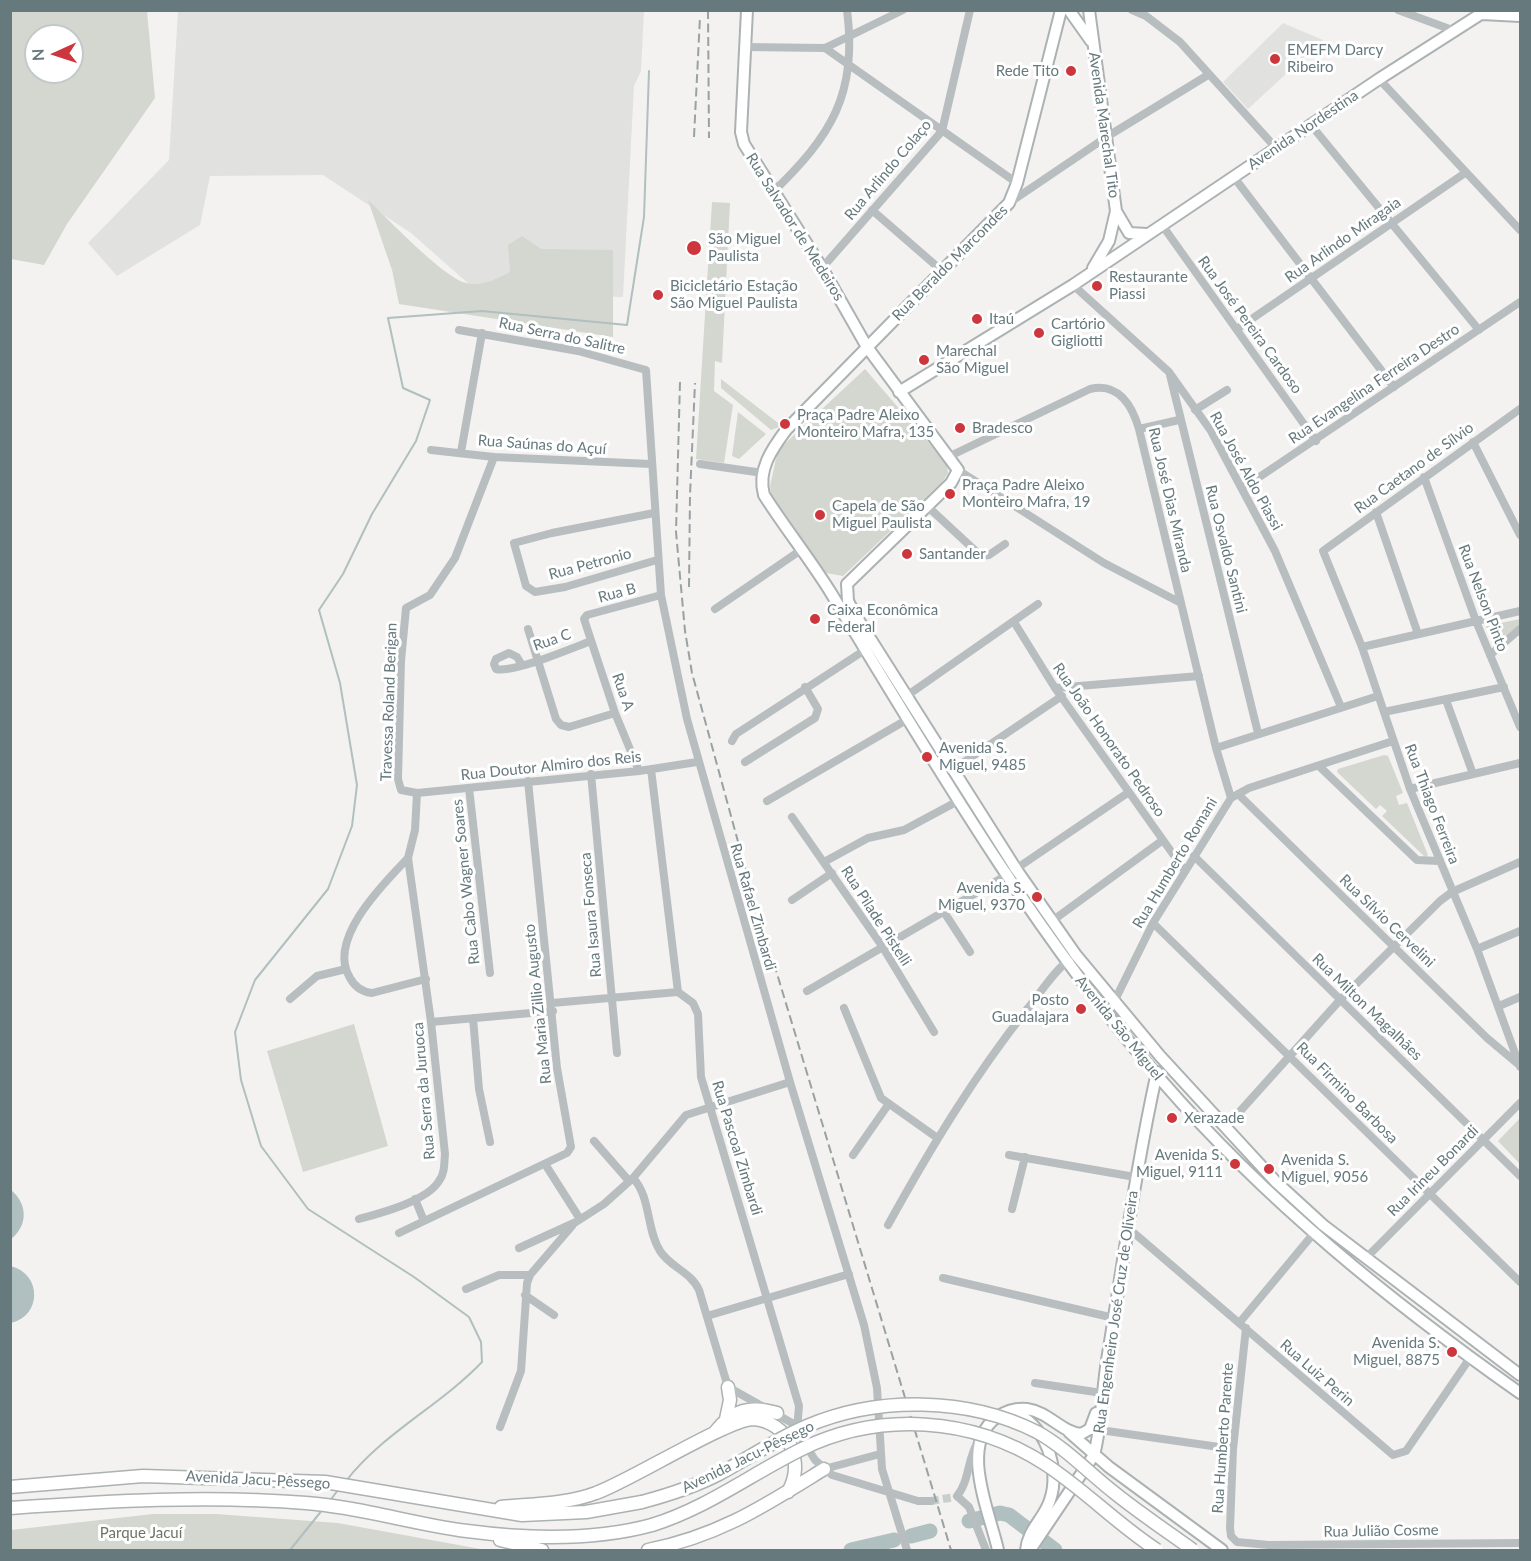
<!DOCTYPE html>
<html>
<head>
<meta charset="utf-8">
<style>
  body { margin:0 }
  #map { position:relative; width:1531px; height:1561px; overflow:hidden; background:#f3f2f0; font-family:Lato,sans-serif }
  canvas { display:block }
  .frame { position:absolute; inset:0; border:12px solid #66797d; pointer-events:none }
  .north { position:absolute; left:24px; top:24px; width:60px; height:60px; box-sizing:border-box; background:#fff; border:2px solid #c2c9cb; border-radius:50%; rotate:267deg; font-size:16px; font-weight:700; line-height:24px; text-align:center; color:#66797d }
  .north::after { content:''; display:block; margin:auto; width:21px; height:27px; background:#cd363d; clip-path:polygon(50% 0,100% 100%,50% 72%,0 100%) }
</style>
</head>
<body>
<div id="map">
<canvas width="1531" height="1561"></canvas>
<div class="frame"></div>
<div class="north">N</div>
</div>
<script>
const context = document.querySelector('canvas').getContext('2d');
context.lineJoin = 'round';
function fillPath(path, color) {
  context.fillStyle = color;
  context.fill(path, 'evenodd');
}
function stroke(path, color, width, dash) {
  context.strokeStyle = color;
  context.lineWidth = width;
  context.lineCap = dash ? 'butt' : 'round';
  context.setLineDash(dash || []);
  context.stroke(path);
}
function write(font, color, halo, rows, align = 'center') {
  context.font = font + ' Lato,sans-serif';
  context.lineWidth = 6;
  context.setLineDash([]);
  context.textBaseline = 'middle';
  context.strokeStyle = halo;
  context.fillStyle = color;
  for (const [text, x, y, turn = 0] of rows) {
    context.save();
    context.translate(x, y);
    context.rotate((+turn || 0) * Math.PI / 180);
    context.textAlign = isNaN(turn) ? turn : align;
    if (halo) context.strokeText(text, 0, 0);
    context.fillText(text, 0, 0);
    context.restore();
  }
}
const built = new Path2D(`
  M178,11H644L641,71L634,86L623,297L479,293L411,233L323,175L210,176L200,225L117,276L88,243L169,160Z
  M1283,23L1323,40L1248,109L1223,82Z`);
const green = new Path2D(`
  M10,11H147L155,98L67,224L44,265L11,259ZM36,36H72V72H36Z
  M368,200C387,218 444,278 466,283C482,287 496,279 510,272L508,245L522,236L541,249L613,250V337L399,304L392,270Z
  M712,202L730,203L722,363L715,361L714,391L733,405L724,463L696,459Z
  M865,369L947,464L948,473L943,481L843,576L826,573L819,567L772,500L770,486L778,450Z
  M721,379L782,426L771,430L721,388Z
  M738,412L766,434L739,459L732,456Z
  M1520,619V625L1493,646L1486,626Z
  M1384,755L1388,756L1403,793L1396,796L1399,805L1407,803L1428,855L1425,857L1382,816L1387,811L1380,805L1376,809L1337,772L1338,769Z
  M354,1024L388,1146L303,1172L267,1051Z
  M1520,1118V1164L1498,1141Z
  M153,1514H216L338,1523L486,1550H11V1530Z`);
const water = new Path2D(`
  M11,1190C28,1204 28,1226 11,1239Z
  M11,1266C42,1274 42,1316 11,1323Z`);
const stream = new Path2D(`
  M346,1481C383,1433 440,1406 482,1362L481,1342L469,1317L414,1277L308,1209L261,1146L241,1080L235,1032L255,980L328,889L352,826L357,785L340,683L319,610L343,574L372,514L416,441L430,400L403,388L388,318L482,311L627,325L644,217L649,71
  M329,1502L338,1490
  M290,1550L323,1509`);
const river = new Path2D(`
  M969,1521L1000,1513L1009,1515L1055,1550
  M911,1536L930,1531
  M851,1550L894,1540`);
const minorTunnel = new Path2D(`
  M931,1501L955,1497`);
const minor = new Path2D(`
  M1132,10L1146,16L1180,42L1276,148
  M1398,10L1455,31
  M744,47L825,48L903,10
  M825,48L1017,183
  M1379,79L1520,230
  M1311,125L1479,330
  M1233,176L1394,387
  M773,192C831,136 858,94 847,10
  M1009,203L1108,136L1208,75
  M872,210L941,270
  M1162,225L1316,441
  M822,268L942,131L970,10
  M1073,285L1169,372L1211,431L1275,551L1341,707
  M1237,329L1465,173
  M459,330L578,351L646,370L661,595L687,719L790,1082L864,1325L877,1388L882,1469L907,1550
  M1170,375L1258,733
  M1520,409L1323,551L1362,647L1410,789L1477,949L1520,1067
  M1195,410L1227,390
  M1139,429L1179,420
  M1473,442L1520,535
  M431,450L494,457L651,464
  M461,452L482,333
  M950,456L1090,389C1118,382 1132,405 1139,429L1216,748L1231,798
  M494,457L455,558L430,595L406,608L401,661L398,779L401,790L417,793L639,771L697,762
  M700,464L763,473
  M958,470L1104,563L1181,603
  M1424,477L1476,621L1520,727
  M1243,488L1520,302
  M927,506L981,556L989,555L1005,544
  M1376,512L1418,634
  M654,513L552,533L514,543L526,586L535,592L565,587L657,560
  M715,609L801,550
  M1014,622L1055,688L1185,871
  M528,629L556,719L561,725L569,727L615,713
  M1362,647L1520,611
  M1490,655L1520,629
  M522,665L517,657L509,653L496,659L494,664L496,669C514,673 572,648 591,641
  M1055,688L1199,676
  M905,697L1038,604
  M1446,700L1473,774
  M1384,712L1504,687
  M732,741L736,734L865,650
  M1216,748L1378,696
  M745,762L815,718L818,709L805,687
  M1320,767L1417,860L1439,861
  M651,769L678,992L693,1003L698,1014L701,1077L799,1406L797,1429
  M952,770L1062,696
  M639,771L615,713L584,619L587,615L661,595
  M591,774L617,1053
  M469,788L490,973
  M1410,789L1520,763
  M1238,794L1487,1038L1518,1064
  M767,801L908,719
  M792,817L882,946L934,1032
  M1194,856L1520,1176
  M408,858C384,883 326,940 350,978C355,987 362,992 372,993L426,979
  M824,862L868,838L904,830L958,801
  M792,900L832,873
  M944,912L970,952
  M1052,921L1163,840
  M1153,923L1520,1282
  M1477,949L1520,931
  M807,991L1007,875L1129,792
  M290,999L317,976L346,969
  M1115,1000L1153,923L1231,798L1249,788L1393,741
  M552,1003L678,992
  M1499,1006L1520,997
  M844,1008L881,1098L936,1137
  M473,1018L479,1089L490,1142
  M431,1022L553,1011
  M1225,1128L1340,1000L1440,901L1452,892L1520,862
  M594,1141L629,1181
  M853,1155L888,1105
  M1009,1155L1135,1177
  M545,1164L580,1219
  M633,1178C651,1197 646,1229 660,1251C670,1267 691,1272 699,1290L728,1387L792,1423L815,1460L832,1475L918,1501H931
  M415,1199L424,1221
  M1012,1209L1025,1157
  M359,1219C381,1213 427,1201 439,1181C445,1173 444,1164 445,1154L431,1022L408,858L415,830L417,793
  M888,1225C930,1149 974,1076 1028,1008C1041,992 1054,971 1070,959
  M1127,1227L1393,1455L1406,1451L1470,1358
  M399,1233L567,1153L571,1147L557,1068L528,781
  M519,1248L576,1222L604,1204L633,1178L686,1115L790,1082
  M1366,1258L1520,1103
  M943,1278L1114,1318
  M466,1289L499,1275H530
  M525,1295L554,1315
  M707,1316L849,1274
  M1240,1322L1314,1233
  M1246,1328L1233,1449L1230,1528L1231,1536L1237,1542L1269,1545L1520,1543
  M1035,1383L1102,1393
  M500,1427L521,1371L527,1283L530,1275L572,1226
  M1100,1430L1233,1449
  M824,1469L880,1454
  M957,1496L969,1507L986,1550
  M957,1496C970,1481 967,1457 979,1440`);
const major = new Path2D(`
  M747,10L741,132L744,144L822,268L867,347L958,470L951,483L847,584
  M1061,10L1017,183L1009,203L786,430C772,449 757,470 764,495C785,528 810,559 831,593C933,761 1033,932 1162,1081C1266,1201 1391,1302 1520,1393
  M1069,10L1091,41
  M1089,10L1116,211L1109,241L1093,268
  M1482,14L1520,16
  M1116,211L1129,233L1147,234
  M899,392L1073,285L1379,79L1487,10
  M847,584L848,601L854,613L1016,869L1076,955L1160,1056L1276,1182L1323,1225L1520,1375
  M1012,1412C1045,1422 1061,1469 1050,1500C1044,1519 1028,1529 1026,1550
  M1069,1432L1109,1467L1222,1550
  M998,1550C990,1513 958,1444 997,1417C1006,1411 1017,1408 1027,1409C1049,1412 1061,1432 1081,1434L1090,1429L1096,1413
  M1030,1550L1094,1455C1102,1424 1102,1392 1107,1360C1123,1264 1136,1167 1157,1072`);
const highway = new Path2D(`
  M726,1419L730,1400L728,1387
  M715,1432C732,1410 750,1405 777,1413
  M10,1487L143,1476L325,1482L522,1515L586,1512L642,1502
  M501,1507C532,1504 567,1504 596,1493C630,1481 728,1419 754,1419C769,1420 784,1430 790,1444C797,1462 797,1476 788,1492
  M10,1508C109,1501 207,1495 306,1503C360,1507 413,1524 467,1531C528,1539 593,1541 652,1525
  M500,1540L542,1550
  M648,1550C719,1536 764,1506 824,1469`);
const rail = new Path2D(`
  M708,10L709,138
  M694,137L700,17
  M680,382L676,532L685,631L692,673L746,871L951,1550
  M689,587L690,495L695,383`);
const highwayBridge = new Path2D(`
  M642,1502C668,1495 694,1487 719,1474C749,1458 776,1439 807,1426C878,1396 968,1397 1037,1432C1066,1448 1090,1474 1116,1494C1141,1514 1168,1532 1193,1550
  M652,1525C707,1508 751,1474 802,1449C880,1411 972,1417 1045,1464C1085,1490 1118,1525 1157,1550`);
const markers = [
  [1275,59,6,"#cd363d"],
  [1071,71,6,"#cd363d"],
  [694,248,8,"#cd363d"],
  [1097,286,6,"#cd363d"],
  [658,295,6,"#cd363d"],
  [977,319,6,"#cd363d"],
  [1039,333,6,"#cd363d"],
  [924,360,6,"#cd363d"],
  [785,424,6,"#cd363d"],
  [960,428,6,"#cd363d"],
  [950,494,6,"#cd363d"],
  [820,515,6,"#cd363d"],
  [907,554,6,"#cd363d"],
  [815,619,6,"#cd363d"],
  [927,757,6,"#cd363d"],
  [1037,897,6,"#cd363d"],
  [1081,1009,6,"#cd363d"],
  [1172,1118,6,"#cd363d"],
  [1235,1164,6,"#cd363d"],
  [1269,1169,6,"#cd363d"],
  [1452,1352,6,"#cd363d"]
];
const poiNames = [
  ["EMEFM Darcy",1287,50],
  ["Ribeiro",1287,67],
  ["Rede Tito",1059,71,"right"],
  ["São Miguel",708,239],
  ["Paulista",708,256],
  ["Restaurante",1109,277],
  ["Piassi",1109,294],
  ["Bicicletário Estação",670,286],
  ["São Miguel Paulista",670,303],
  ["Itaú",989,319],
  ["Cartório",1051,324],
  ["Gigliotti",1051,341],
  ["Marechal",936,351],
  ["São Miguel",936,368],
  ["Praça Padre Aleixo",797,415],
  ["Monteiro Mafra, 135",797,432],
  ["Bradesco",972,428],
  ["Praça Padre Aleixo",962,485],
  ["Monteiro Mafra, 19",962,502],
  ["Capela de São",832,506],
  ["Miguel Paulista",832,523],
  ["Santander",919,554],
  ["Caixa Econômica",827,610],
  ["Federal",827,627],
  ["Avenida S.",939,748],
  ["Miguel, 9485",939,765],
  ["Avenida S.",1025,888,"right"],
  ["Miguel, 9370",1025,905,"right"],
  ["Posto",1069,1000,"right"],
  ["Guadalajara",1069,1017,"right"],
  ["Xerazade",1184,1118],
  ["Avenida S.",1223,1155,"right"],
  ["Miguel, 9111",1223,1172,"right"],
  ["Avenida S.",1281,1160],
  ["Miguel, 9056",1281,1177],
  ["Avenida S.",1440,1343,"right"],
  ["Miguel, 8875",1440,1360,"right"]
];
const streetNames = [
  ["Avenida Marechal Tito",1104,125,82],
  ["Avenida Nordestina",1303,130,-34],
  ["Rua Arlindo Colaço",888,170,-50],
  ["Rua Salvador de Medeiros",795,227,58],
  ["Rua Arlindo Miragaia",1343,240,-35],
  ["Rua Beraldo Marcondes",950,263,-45],
  ["Rua José Pereira Cardoso",1250,325,54],
  ["Rua Serra do Salitre",562,336,12],
  ["Rua Evangelina Ferreira Destro",1374,384,-34],
  ["Rua Saúnas do Açuí",542,445,4],
  ["Rua Caetano de Sílvio",1414,468,-36],
  ["Rua José Aldo Piassi",1246,471,61],
  ["Rua José Dias Miranda",1170,500,77],
  ["Rua Osvaldo Santini",1226,549,76],
  ["Rua Petronio",590,564,-15],
  ["Rua B",617,593,-15],
  ["Rua Nelson Pinto",1483,598,69],
  ["Rua C",552,640,-19],
  ["Rua A",623,692,71],
  ["Travessa Roland Berigan",389,702,-88],
  ["Rua João Honorato Pedroso",1109,740,55],
  ["Rua Doutor Almiro dos Reis",551,766,-6],
  ["Rua Thiago Ferreira",1432,804,69],
  ["Rua Humberto Romani",1175,863,-59],
  ["Rua Cabo Wagner Soares",466,882,-96],
  ["Rua Rafael Zimbardi",753,907,74],
  ["Rua Isaura Fonseca",591,915,-95],
  ["Rua Pilade Pistelli",876,916,57],
  ["Rua Sílvio Cervelini",1387,921,44],
  ["Rua Maria Zillio Augusto",538,1004,-96],
  ["Rua Milton Magalhães",1367,1007,44],
  ["Avenida São Miguel",1119,1028,51],
  ["Rua Serra da Juruoca",424,1091,-95],
  ["Rua Firmino Barbosa",1347,1093,45],
  ["Rua Pascoal Zimbardi",737,1148,73],
  ["Rua Irineu Bonardi",1433,1171,-45],
  ["Rua Engenheiro José Cruz de Oliveira",1116,1312,-82],
  ["Rua Luiz Perin",1317,1373,41],
  ["Rua Humberto Parente",1223,1438,-86],
  ["Avenida Jacu-Pêssego",748,1457,-26],
  ["Avenida Jacu-Pêssego",258,1480,3],
  ["Rua Julião Cosme",1381,1531,-1]
];
const parkNames = [
  ["Parque Jacuí",141,1533]
];
fillPath(built, '#e1e2e0');
fillPath(green, '#d4d7cf');
fillPath(water, '#b0bfbf');
stroke(stream, '#b0bfbf', 2);
stroke(river, '#b0bfbf', 15);
stroke(minorTunnel, '#c9cece', 8, [8, 4]);
stroke(major, '#acb2b3', 14);
stroke(highway, '#acb1b2', 15);
stroke(minor, '#b8bebf', 8);
stroke(major, '#fff', 10);
stroke(highway, '#fff', 12);
stroke(rail, '#99a2a3', 2, [9, 4.5]);
stroke(highwayBridge, '#acb1b2', 15, []);
stroke(highwayBridge, '#fff', 12);
for (const [x, y, r, color] of markers) {
  const dot = new Path2D();
  dot.arc(x, y, r, 0, 2 * Math.PI);
  context.fillStyle = color;
  context.fill(dot);
  stroke(dot, '#fff', 2);
}
write('15px', '#66797d', '#fff', poiNames, 'left');
write('15px', '#66797d', '#fff', streetNames);
write('15px', '#6c7564', '#fff', parkNames);
</script>
</body>
</html>
